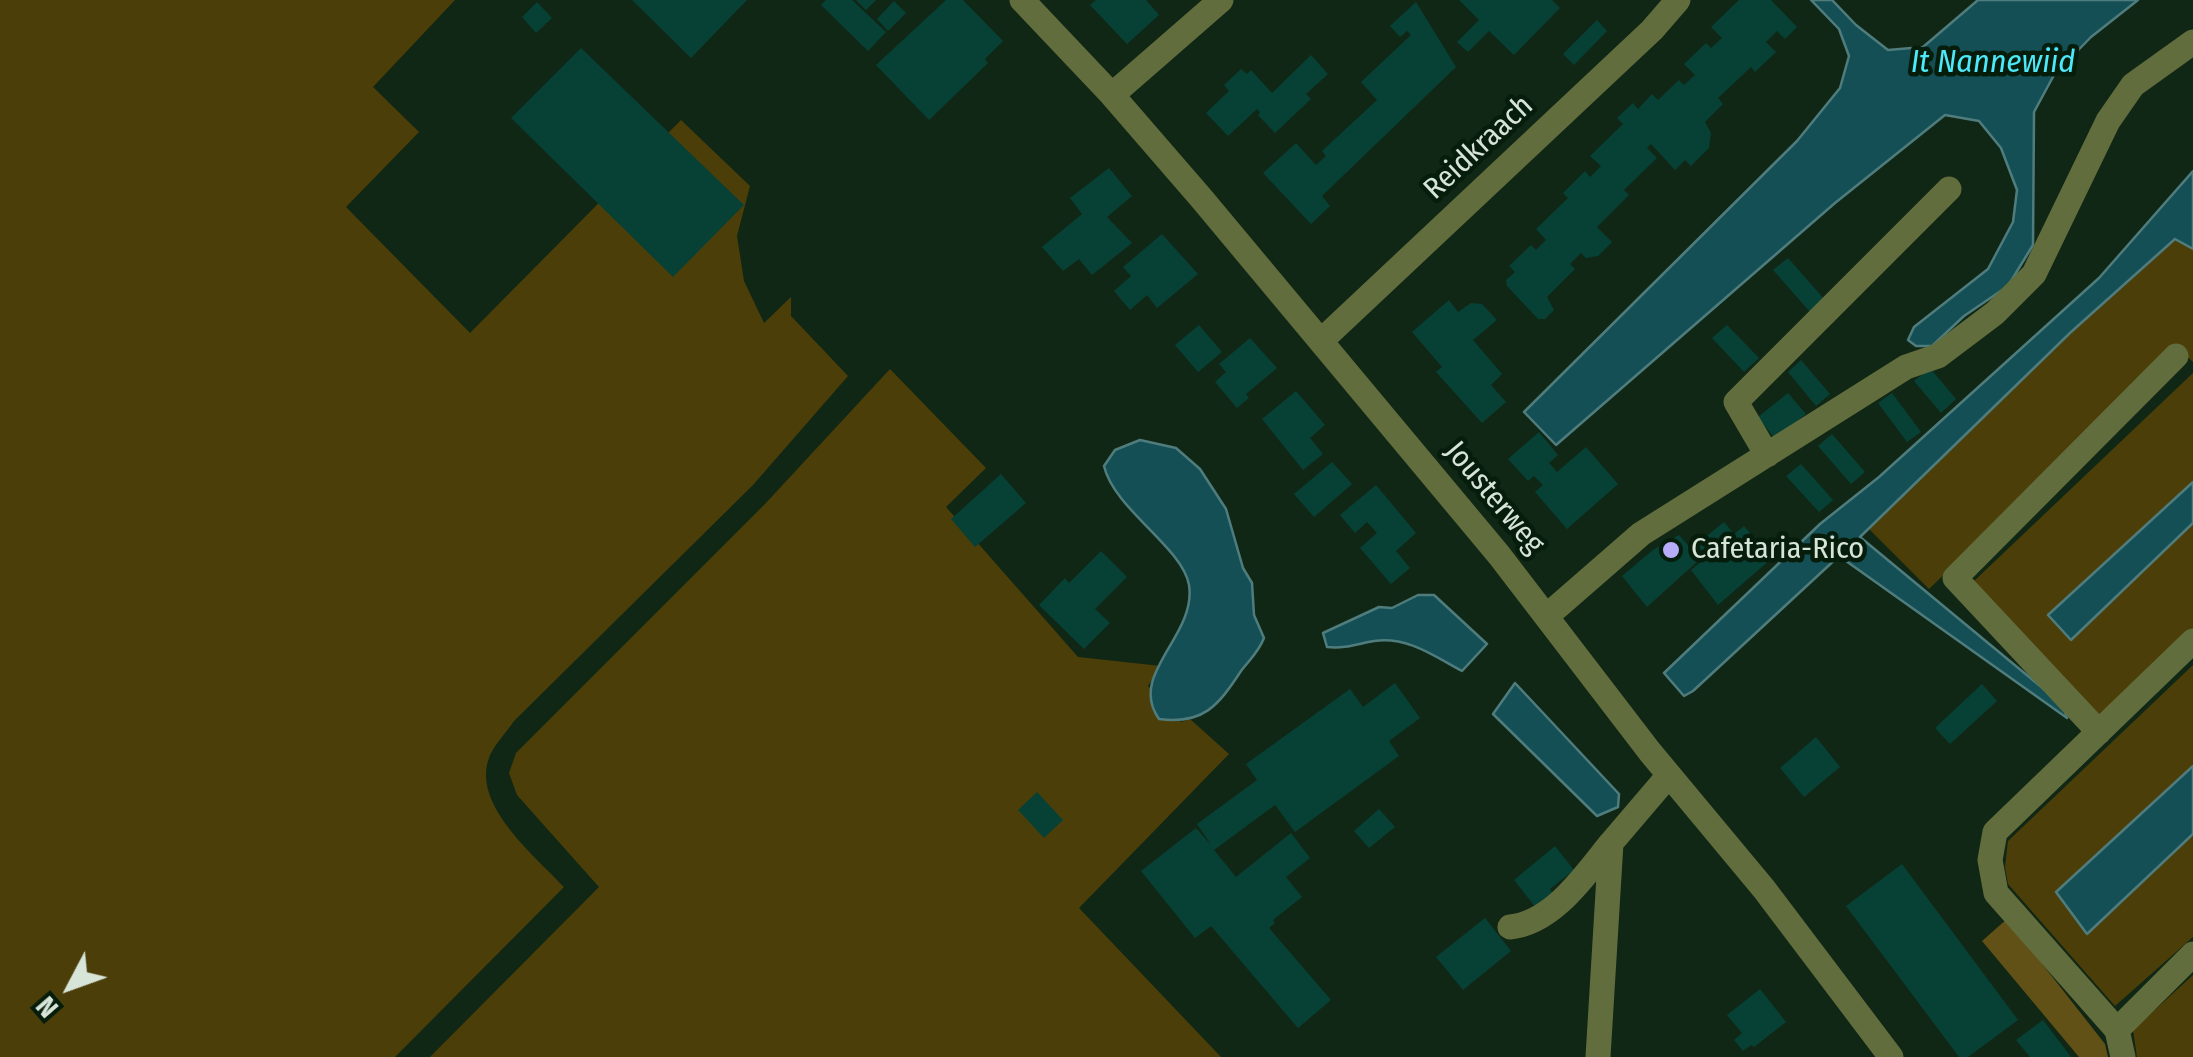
<!DOCTYPE html>
<html>
<head>
<meta charset="utf-8">
<style>
  body { margin:0 }
  #map { position:relative; width:2193px; height:1057px; overflow:hidden; background:#112715; font-family:"Fira Sans Condensed",sans-serif }
  canvas { display:block }
  .north { position:absolute; left:20px; top:937px; width:100px; height:100px; -webkit-text-stroke:8px #071d0c; paint-order:stroke; rotate:229deg; font-size:28px; font-weight:700; line-height:40px; text-align:center; color:#d7e5d9 }
  .north::after { content:''; display:block; margin:auto; width:35px; height:45px; background:#d7e5d9; clip-path:polygon(50% 0,100% 100%,50% 72%,0 100%) }
</style>
</head>
<body>
<div id="map">
<canvas width="2193" height="1057"></canvas>
<div class="north">N</div>
</div>
<script>
const context = document.querySelector('canvas').getContext('2d');
context.lineJoin = 'round';
function fillPath(path, color) {
  context.fillStyle = color;
  context.fill(path, 'evenodd');
}
function stroke(path, color, width, dash) {
  context.strokeStyle = color;
  context.lineWidth = width;
  context.lineCap = dash ? 'butt' : 'round';
  context.setLineDash(dash || []);
  context.stroke(path);
}
function write(font, color, halo, rows, align = 'center') {
  context.font = font + ' "Fira Sans Condensed",sans-serif';
  context.lineWidth = 9;
  context.setLineDash([]);
  context.textBaseline = 'middle';
  context.strokeStyle = halo;
  context.fillStyle = color;
  for (const [text, x, y, turn = 0] of rows) {
    context.save();
    context.translate(x, y);
    context.rotate((+turn || 0) * Math.PI / 180);
    context.textAlign = isNaN(turn) ? turn : align;
    if (halo) context.strokeText(text, 0, 0);
    context.fillText(text, 0, 0);
    context.restore();
  }
}
const green = new Path2D(`
  M0,0H455L373,87L419,132L346,207L470,333L681,120L750,186L737,236L744,281L764,323L791,297V316L848,376L753,485L514,721C506,733 491,748 488,761C474,807 536,857 564,887L395,1057H0Z
  M2176,239L2193,249V362L2178,348L1929,589L1869,529L2071,332Z
  M890,369L986,468L946,507L1078,657L1161,666L1148,686L1181,722L1190,719L1229,754L1079,908L1221,1057H430L599,887L517,795L509,773L516,753L765,504Z
  M2193,373V482L2048,615L2071,640L2193,523V631L2094,726L1973,582Z
  M2193,665V766L2056,892L2087,934L2193,834V937L2115,1006L2008,884L2005,867L2008,841Z
  M2193,975V1057H2137L2133,1030Z`);
const forest = new Path2D(`
  M2007,919L2105,1044L2108,1057H2079L1982,941Z`);
const water = new Path2D(`
  M1811,0H1832L1856,25L1888,50L1923,47L1978,0H2138L2091,37L2054,75L2034,112L2033,245L2008,286L1964,316L1932,346H1916L1908,340L1914,327L1988,269L2013,222L2017,190L2001,148L1979,121L1945,115L1835,203L1556,445L1524,412L1797,141L1840,88L1849,56L1839,29Z
  M2193,171V249L2175,239L2071,332L1860,537L2063,705L2067,718L1839,556L1693,691L1684,696L1664,673L1820,524L1879,477L2099,278Z
  M1140,440L1176,448L1200,469L1226,509L1243,568L1252,583L1254,615L1264,638C1258,653 1250,659 1241,671C1218,706 1203,725 1159,719C1127,674 1197,636 1189,585C1183,548 1114,509 1104,466L1115,450Z
  M2193,482V523L2071,640L2048,615Z
  M1418,595H1434L1487,644L1462,671C1434,656 1407,636 1374,641C1357,644 1345,649 1327,647L1323,633L1379,607L1392,608Z
  M1515,683L1619,794L1618,807L1597,816L1493,714Z
  M2193,766V834L2087,934L2056,892Z`);
const building = new Path2D(`
  M632,0H747L691,58Z
  M826,0H852L886,32L868,51L821,5Z
  M856,0H876L866,10Z
  M946,0H963L1003,41L985,59L988,63L929,120L876,65Z
  M1096,0H1146L1159,15L1127,44L1090,5Z
  M1459,0H1552L1560,8L1514,55L1489,31L1468,52L1457,42L1479,20Z
  M1739,0H1771L1797,27L1785,39L1777,31L1766,42L1776,52L1755,72L1751,67L1718,98L1723,104L1705,122L1711,133L1709,148L1691,166L1685,160L1675,170L1651,144L1647,148L1657,158L1624,190L1629,195L1597,227L1612,242L1598,256L1586,258L1581,253L1570,264L1575,269L1547,297L1554,310L1545,319H1538L1507,286L1506,280L1515,272L1509,266L1531,245L1536,250L1546,240L1536,229L1568,198L1563,193L1585,171L1590,177L1601,166L1590,156L1623,124L1617,118L1633,103L1638,109L1652,94L1658,100L1679,80L1684,85L1695,75L1684,64L1706,43L1711,48L1722,38L1711,27Z
  M894,1L906,13L888,31L877,19Z
  M537,2L552,18L536,33L522,17Z
  M1416,2L1456,67L1322,196L1330,206L1311,224L1263,173L1296,143L1316,165L1326,156L1322,151L1377,100L1361,82L1411,35L1407,31L1400,37L1390,26Z
  M1597,20L1607,31L1574,65L1563,54Z
  M581,48L744,205L673,277L511,118Z
  M1311,55L1328,74L1306,94L1311,99L1275,133L1258,115L1260,112L1257,109L1228,136L1206,113L1229,91L1224,85L1241,69L1247,74L1251,70L1272,93Z
  M1109,168L1132,196L1107,217L1132,243L1092,275L1079,259L1063,271L1042,247L1082,214L1070,198Z
  M1162,234L1198,274L1157,308L1147,295L1130,310L1114,291L1131,276L1123,267Z
  M1788,258L1825,300L1811,313L1773,270Z
  M1449,300L1458,312L1471,303L1482,304L1497,320L1473,340L1502,374L1491,385L1506,402L1482,423L1436,372L1442,367L1412,332Z
  M1199,325L1222,352L1198,372L1175,345Z
  M1727,325L1759,358L1744,372L1712,338Z
  M1250,338L1277,368L1246,394L1249,398L1237,408L1215,382L1226,372L1219,364Z
  M1801,360L1830,394L1816,406L1788,372Z
  M1930,368L1956,399L1941,413L1914,381Z
  M1296,391L1325,425L1310,438L1323,454L1303,470L1262,419Z
  M1788,393L1806,414L1775,439L1758,417Z
  M1892,393L1921,432L1907,442L1878,403Z
  M1539,432L1558,455L1549,463L1557,472L1586,447L1618,484L1567,529L1535,492L1543,485L1534,476L1528,481L1508,459Z
  M1832,434L1865,472L1851,484L1818,446Z
  M1332,462L1352,484L1314,517L1294,494Z
  M1801,464L1833,500L1819,512L1786,476Z
  M1001,474L1026,503L975,547L951,519Z
  M1376,485L1416,533L1396,551L1410,568L1391,584L1360,548L1377,533L1367,522L1355,533L1340,515Z
  M1724,522L1734,534L1744,526L1771,559L1718,605L1691,570L1707,557L1697,544Z
  M1679,535L1700,559L1647,607L1622,576L1653,550Z
  M1101,551L1127,577L1095,609L1110,623L1084,649L1039,605L1065,578L1069,583Z
  M1395,683L1420,718L1389,741L1399,756L1295,832L1275,805L1214,850L1236,877L1291,833L1310,858L1286,877L1302,897L1273,920L1275,923L1269,928L1331,1000L1298,1028L1211,926L1195,938L1141,871L1196,828L1212,846L1197,824L1257,780L1246,764L1350,689L1363,707Z
  M1982,684L1997,701L1950,744L1935,728Z
  M1816,737L1840,767L1804,797L1780,768Z
  M1037,792L1063,820L1044,838L1018,810Z
  M1379,809L1395,827L1369,848L1354,831Z
  M1555,846L1574,870L1550,889L1554,895L1537,909L1514,880Z
  M1902,864L2018,1020L1968,1057H1959L1846,906Z
  M1485,918L1511,951L1463,990L1436,957Z
  M1760,989L1786,1022L1754,1047L1751,1045L1743,1051L1734,1040L1742,1033L1727,1015Z
  M2043,1020L2071,1057H2030L2016,1040Z`);
const minor = new Path2D(`
  M1022,0L1112,95L1202,199L1499,555L1650,752L1764,889L1891,1057
  M1112,95L1221,0
  M1321,341L1652,30L1678,0
  M1767,455L1736,402L1949,189
  M1548,615L1641,534L1906,367L1938,356L1995,313L2034,274L2108,121L2133,85L2193,42
  M2099,732L1955,578L2176,356
  M1510,927C1553,923 1585,875 1611,843
  M2117,1030L1996,893L1990,860L1995,832L2193,641
  M1598,1057L1611,843L1669,775
  M2123,1057L2117,1030L2193,954`);
const markers = [
  [1671,550,10,"#b6acf8"]
];
const streetNames = [
  ["Reidkraach",1479,148,-43],
  ["Jousterweg",1494,498,50]
];
const poiNames = [
  ["Cafetaria-Rico",1691,550]
];
const waterNames = [
  ["It Nannewiid",1993,63]
];
fillPath(green, '#4c3e08');
fillPath(forest, '#625116');
fillPath(water, '#154f56');
stroke(water, '#4f7c7d', 2.5);
fillPath(building, '#074136');
stroke(minor, '#616d3d', 25);
for (const [x, y, r, color] of markers) {
  const dot = new Path2D();
  dot.arc(x, y, r, 0, 2 * Math.PI);
  context.fillStyle = color;
  context.fill(dot);
  stroke(dot, '#071d0c', 4);
}
write('30px', '#d7e5d9', '#071d0c', streetNames);
write('30px', '#d7e5d9', '#071d0c', poiNames, 'left');
write('italic 32px', '#4de8f9', '#071d0c', waterNames);
</script>
</body>
</html>
